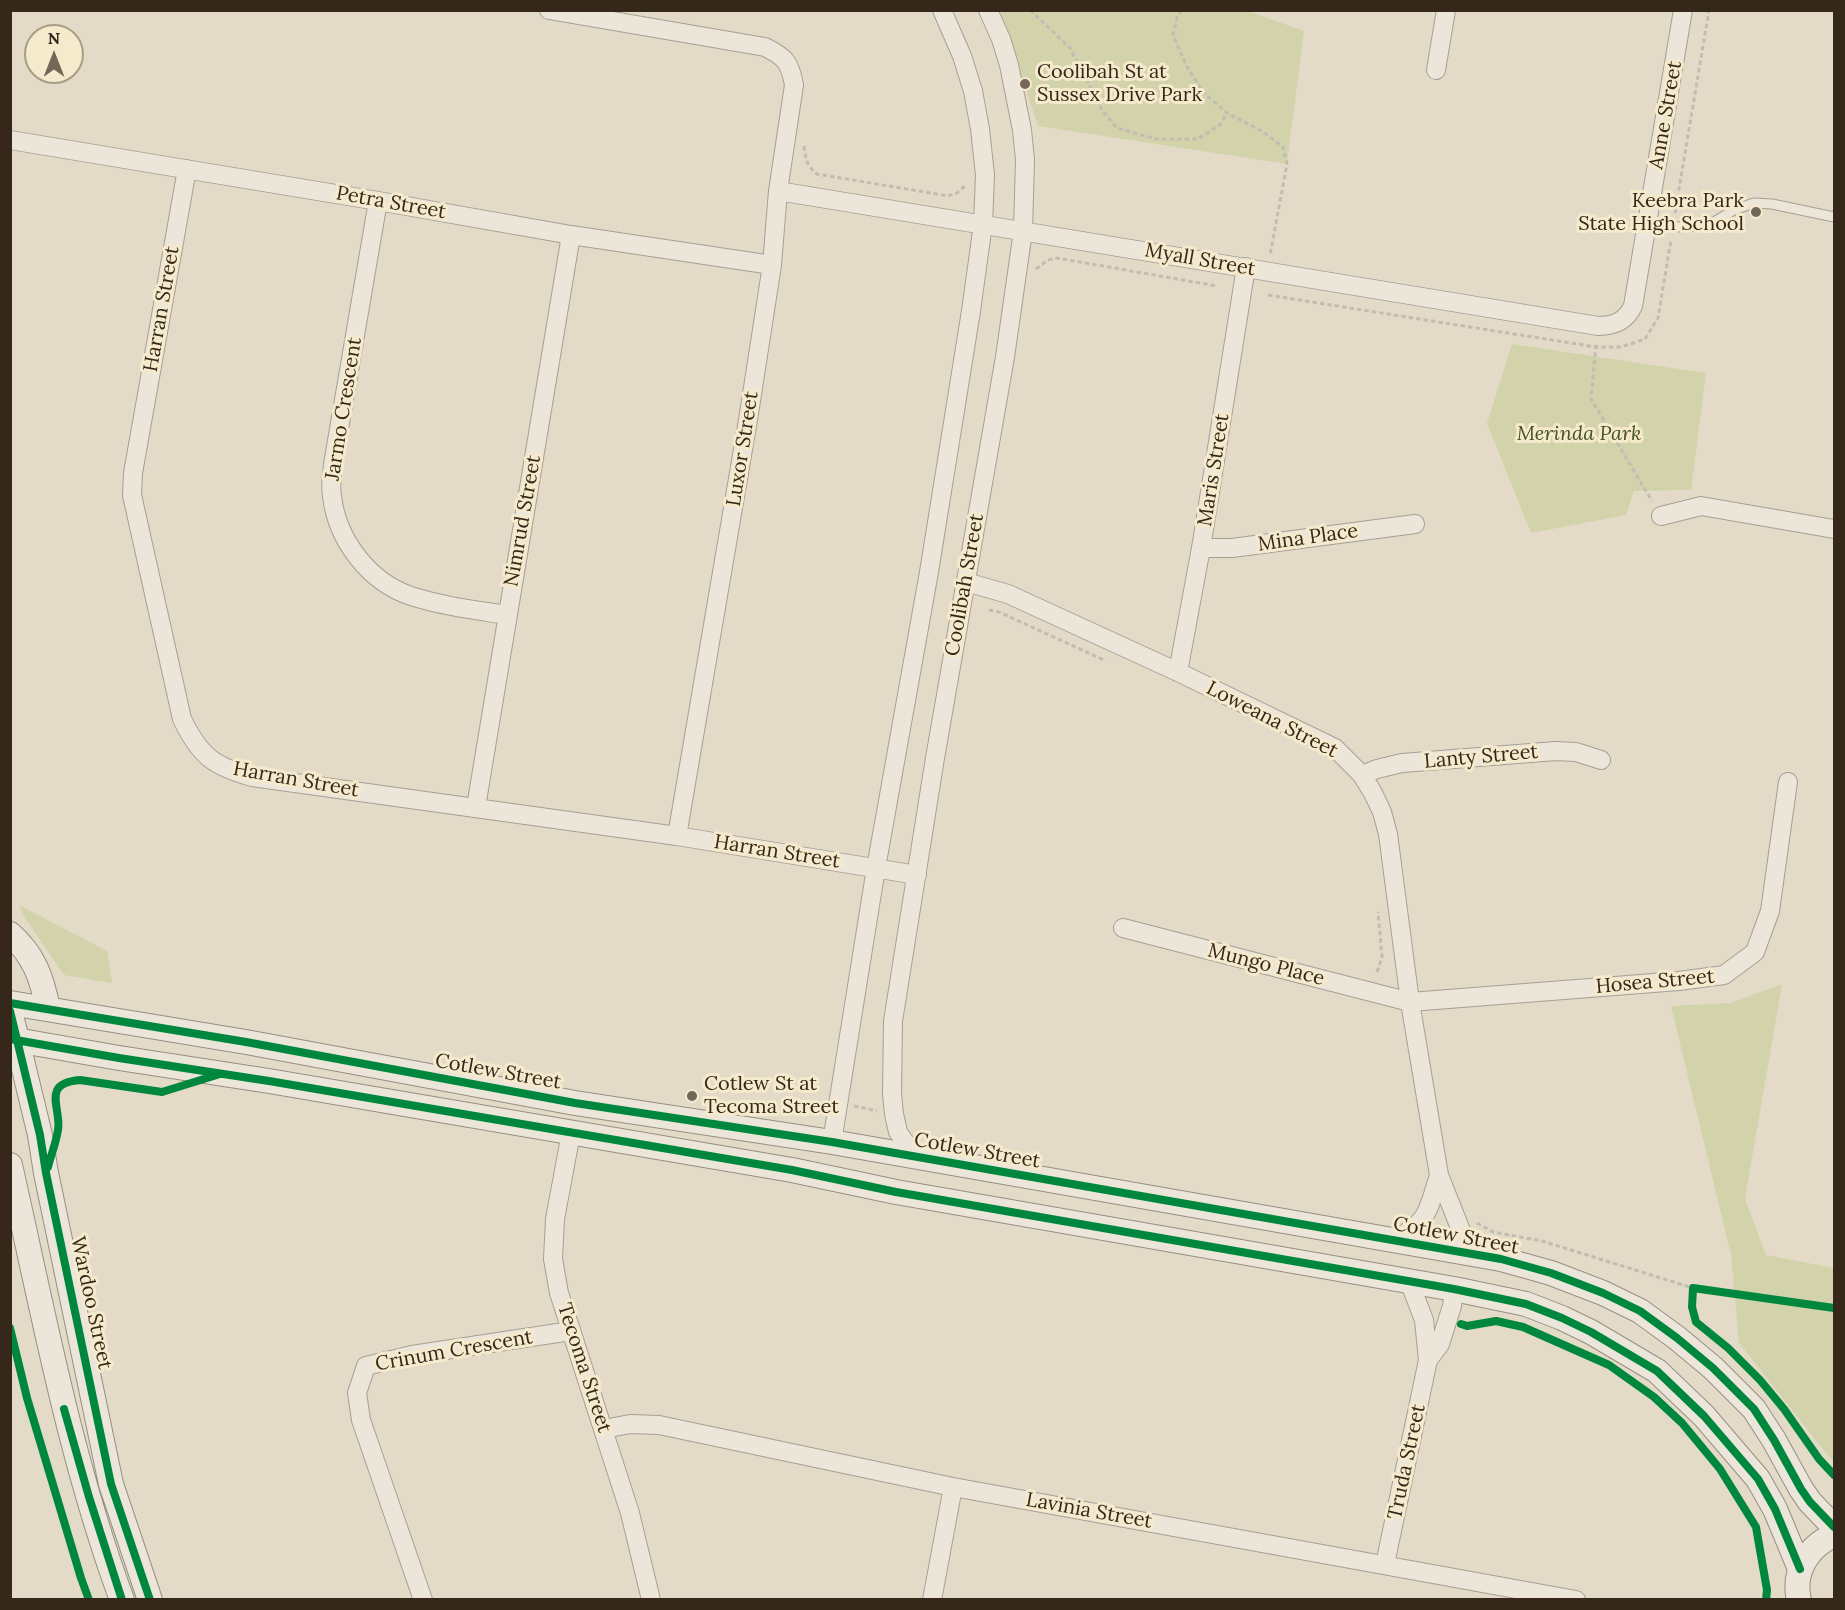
<!DOCTYPE html>
<html>
<head>
<meta charset="utf-8">
<style>
  body { margin:0 }
  #map { position:relative; width:1845px; height:1610px; overflow:hidden; background:#e3dbc8; font-family:Lora,serif }
  canvas { display:block }
  .frame { position:absolute; inset:0; border:12px solid #35281b; pointer-events:none }
  .north { position:absolute; left:24px; top:24px; width:60px; height:60px; box-sizing:border-box; background:#f6eacc; border:2px solid #a99c85; border-radius:50%; rotate:0deg; font-size:16px; font-weight:700; line-height:24px; text-align:center; color:#35281b }
  .north::after { content:''; display:block; margin:auto; width:21px; height:27px; background:#726758; clip-path:polygon(50% 0,100% 100%,50% 72%,0 100%) }
</style>
</head>
<body>
<div id="map">
<canvas width="1845" height="1610"></canvas>
<div class="frame"></div>
<div class="north">N</div>
</div>
<script>
const context = document.querySelector('canvas').getContext('2d');
context.lineJoin = 'round';
function fillPath(path, color) {
  context.fillStyle = color;
  context.fill(path, 'evenodd');
}
function stroke(path, color, width, dash) {
  context.strokeStyle = color;
  context.lineWidth = width;
  context.lineCap = dash ? 'butt' : 'round';
  context.setLineDash(dash || []);
  context.stroke(path);
}
function write(font, color, halo, rows, align = 'center') {
  context.font = font + ' Lora,serif';
  context.lineWidth = 6;
  context.setLineDash([]);
  context.textBaseline = 'middle';
  context.strokeStyle = halo;
  context.fillStyle = color;
  for (const [text, x, y, turn = 0] of rows) {
    context.save();
    context.translate(x, y);
    context.rotate((+turn || 0) * Math.PI / 180);
    context.textAlign = isNaN(turn) ? turn : align;
    if (halo) context.strokeText(text, 0, 0);
    context.fillText(text, 0, 0);
    context.restore();
  }
}
const green = new Path2D(`
  M1000,11H1248L1304,31L1287,164L1038,126Z
  M1512,344L1706,373L1691,490L1634,491L1626,515L1531,533L1487,423Z
  M19,905L107,951L112,983L64,975L25,918Z
  M1782,984L1745,1199L1766,1255L1834,1268V1463L1739,1343L1731,1255L1671,1006L1731,1003Z`);
const path = new Path2D(`
  M1030,10L1070,48L1102,110L1117,128L1156,139H1198L1220,125L1227,113
  M1181,10L1177,17L1173,35L1186,65L1203,92L1227,113L1262,131L1283,147L1287,164L1270,255
  M804,146C806,159 806,165 817,174L948,196L957,193L966,185
  M1675,213L1709,10
  M1036,269L1048,260L1057,258L1217,286
  M1268,295L1596,347H1621L1645,339L1658,318L1671,240
  M1596,345L1591,399L1652,501
  M989,610L999,612L1106,661
  M1377,972L1382,957L1378,912
  M854,1106L877,1111
  M1477,1223L1493,1232L1542,1241L1693,1288`);
const lane = new Path2D(`
  M1648,223L1673,227L1707,226L1734,210L1754,203L1772,204L1834,217`);
const street = new Path2D(`
  M549,10L765,47C785,57 790,62 794,85L778,191L772,265L748,420L677,836
  M1436,70L1446,10
  M10,140L378,201L571,235L772,265
  M187,169L133,473L132,495L182,719C200,756 213,766 252,777L677,836L917,875
  M778,191L1598,326C1614,326 1626,321 1633,306L1683,10
  M378,201L333,464C332,474 330,485 332,496C337,540 369,582 411,596C442,606 475,610 507,615
  M1661,516L1701,506L1834,529
  M1201,548H1232L1415,524
  M966,582L1008,594L1178,672L1335,748L1362,775L1373,793L1382,812L1388,834L1410,1002L1439,1175L1462,1233L1474,1255
  M1178,672L1201,548L1246,267
  M1362,775L1377,769L1402,763L1556,751L1576,752L1601,760
  M476,807L571,235
  M1123,928L1410,1002L1679,981L1724,975L1755,952L1770,911L1788,782
  M571,1133L555,1219L553,1259L559,1293L630,1513L651,1600
  M832,1142L876,868L929,572L971,311L983,224L985,175L980,129L973,91L962,56L942,10
  M915,1157L898,1132L894,1114L892,1094L893,1021L935,758L1005,357L1023,231L1025,160L1022,130L1009,65L1001,39L988,10
  M1393,1241C1430,1220 1427,1213 1439,1175
  M1428,1360L1440,1344L1452,1306L1454,1289
  M604,1429L630,1424L659,1425L953,1487L1576,1600
  M1385,1564L1428,1360L1424,1320L1409,1281
  M423,1600L361,1420L357,1393L366,1366L412,1355L571,1331
  M932,1600L953,1487`);
const secondary = new Path2D(`
  M10,934C34,955 42,978 48,1009
  M10,1003L246,1042L575,1103L832,1142L1501,1259L1551,1273L1603,1293L1640,1311L1677,1338L1713,1368L1754,1409L1774,1440L1801,1489L1810,1502L1834,1527
  M10,1011L40,1135L46,1173L111,1484L150,1600
  M10,1039L119,1058L269,1081L792,1170L896,1192L1454,1289L1526,1304L1562,1318L1591,1332L1657,1371L1704,1416L1758,1479L1775,1509L1800,1569
  M10,1165C43,1311 70,1459 122,1600
  M1799,1600C1792,1571 1809,1546 1834,1535`);
const cycleway = new Path2D(`
  M10,1003L246,1042L575,1103L832,1142L1501,1259L1551,1273L1603,1293L1640,1311L1677,1338L1713,1368L1754,1409L1774,1440L1801,1489L1810,1502L1834,1527
  M10,1011L40,1135L46,1173L111,1484L150,1600
  M10,1039L119,1058L269,1081L792,1170L896,1192L1454,1289L1526,1304L1562,1318L1591,1332L1657,1371L1704,1416L1758,1479L1775,1509L1800,1569
  M48,1167C51,1155 56,1143 58,1130C62,1109 40,1083 80,1080L162,1092L220,1074
  M1834,1308L1693,1288L1692,1307L1696,1322L1728,1348L1760,1380L1784,1409L1819,1459L1834,1475
  M1461,1324L1467,1326L1496,1321L1523,1327L1609,1365L1654,1397L1682,1423L1720,1469L1756,1527L1767,1590L1766,1600
  M10,1328L27,1398L81,1578L89,1600
  M64,1409L89,1497L122,1600`);
const markers = [
  [1025,84,6,"#726758"],
  [1756,212,6,"#726758"],
  [692,1096,6,"#726758"]
];
const poiNames = [
  ["Coolibah St at",1037,72],
  ["Sussex Drive Park",1037,95],
  ["Keebra Park",1744,201,"right"],
  ["State High School",1744,224,"right"],
  ["Cotlew St at",704,1084],
  ["Tecoma Street",704,1107]
];
const streetNames = [
  ["Anne Street",1666,115,-80],
  ["Petra Street",391,203,10],
  ["Myall Street",1200,260,10],
  ["Harran Street",162,309,-80],
  ["Jarmo Crescent",344,409,-81],
  ["Luxor Street",743,449,-81],
  ["Maris Street",1214,470,-81],
  ["Nimrud Street",523,521,-80],
  ["Mina Place",1308,538,-8],
  ["Coolibah Street",965,585,-80],
  ["Loweana Street",1272,720,27],
  ["Lanty Street",1481,757,-5],
  ["Harran Street",296,780,10],
  ["Harran Street",777,852,9],
  ["Mungo Place",1266,965,14],
  ["Hosea Street",1655,982,-5],
  ["Cotlew Street",498,1072,10],
  ["Cotlew Street",977,1151,10],
  ["Cotlew Street",1456,1236,11],
  ["Wardoo Street",91,1303,78],
  ["Crinum Crescent",454,1351,-10],
  ["Tecoma Street",584,1368,72],
  ["Truda Street",1407,1462,-78],
  ["Lavinia Street",1089,1511,10]
];
const parkNames = [
  ["Merinda Park",1579,434]
];
fillPath(green, '#d2d3aa');
stroke(lane, '#a7a092', 11);
stroke(street, '#a7a092', 20);
stroke(secondary, '#978f82', 26);
stroke(path, '#c3bcb1', 3, [4.5, 3]);
stroke(lane, '#ebe5da', 9);
stroke(street, '#ebe5da', 18);
stroke(secondary, '#ebe5da', 24);
stroke(cycleway, '#00873e', 8);
for (const [x, y, r, color] of markers) {
  const dot = new Path2D();
  dot.arc(x, y, r, 0, 2 * Math.PI);
  context.fillStyle = color;
  context.fill(dot);
  stroke(dot, '#f6eacc', 2);
}
write('20px', '#35281b', '#f6eacc', poiNames, 'left');
write('20px', '#35281b', '#f6eacc', streetNames);
write('italic 20px', '#455221', '#f6eacc', parkNames);
</script>
</body>
</html>
